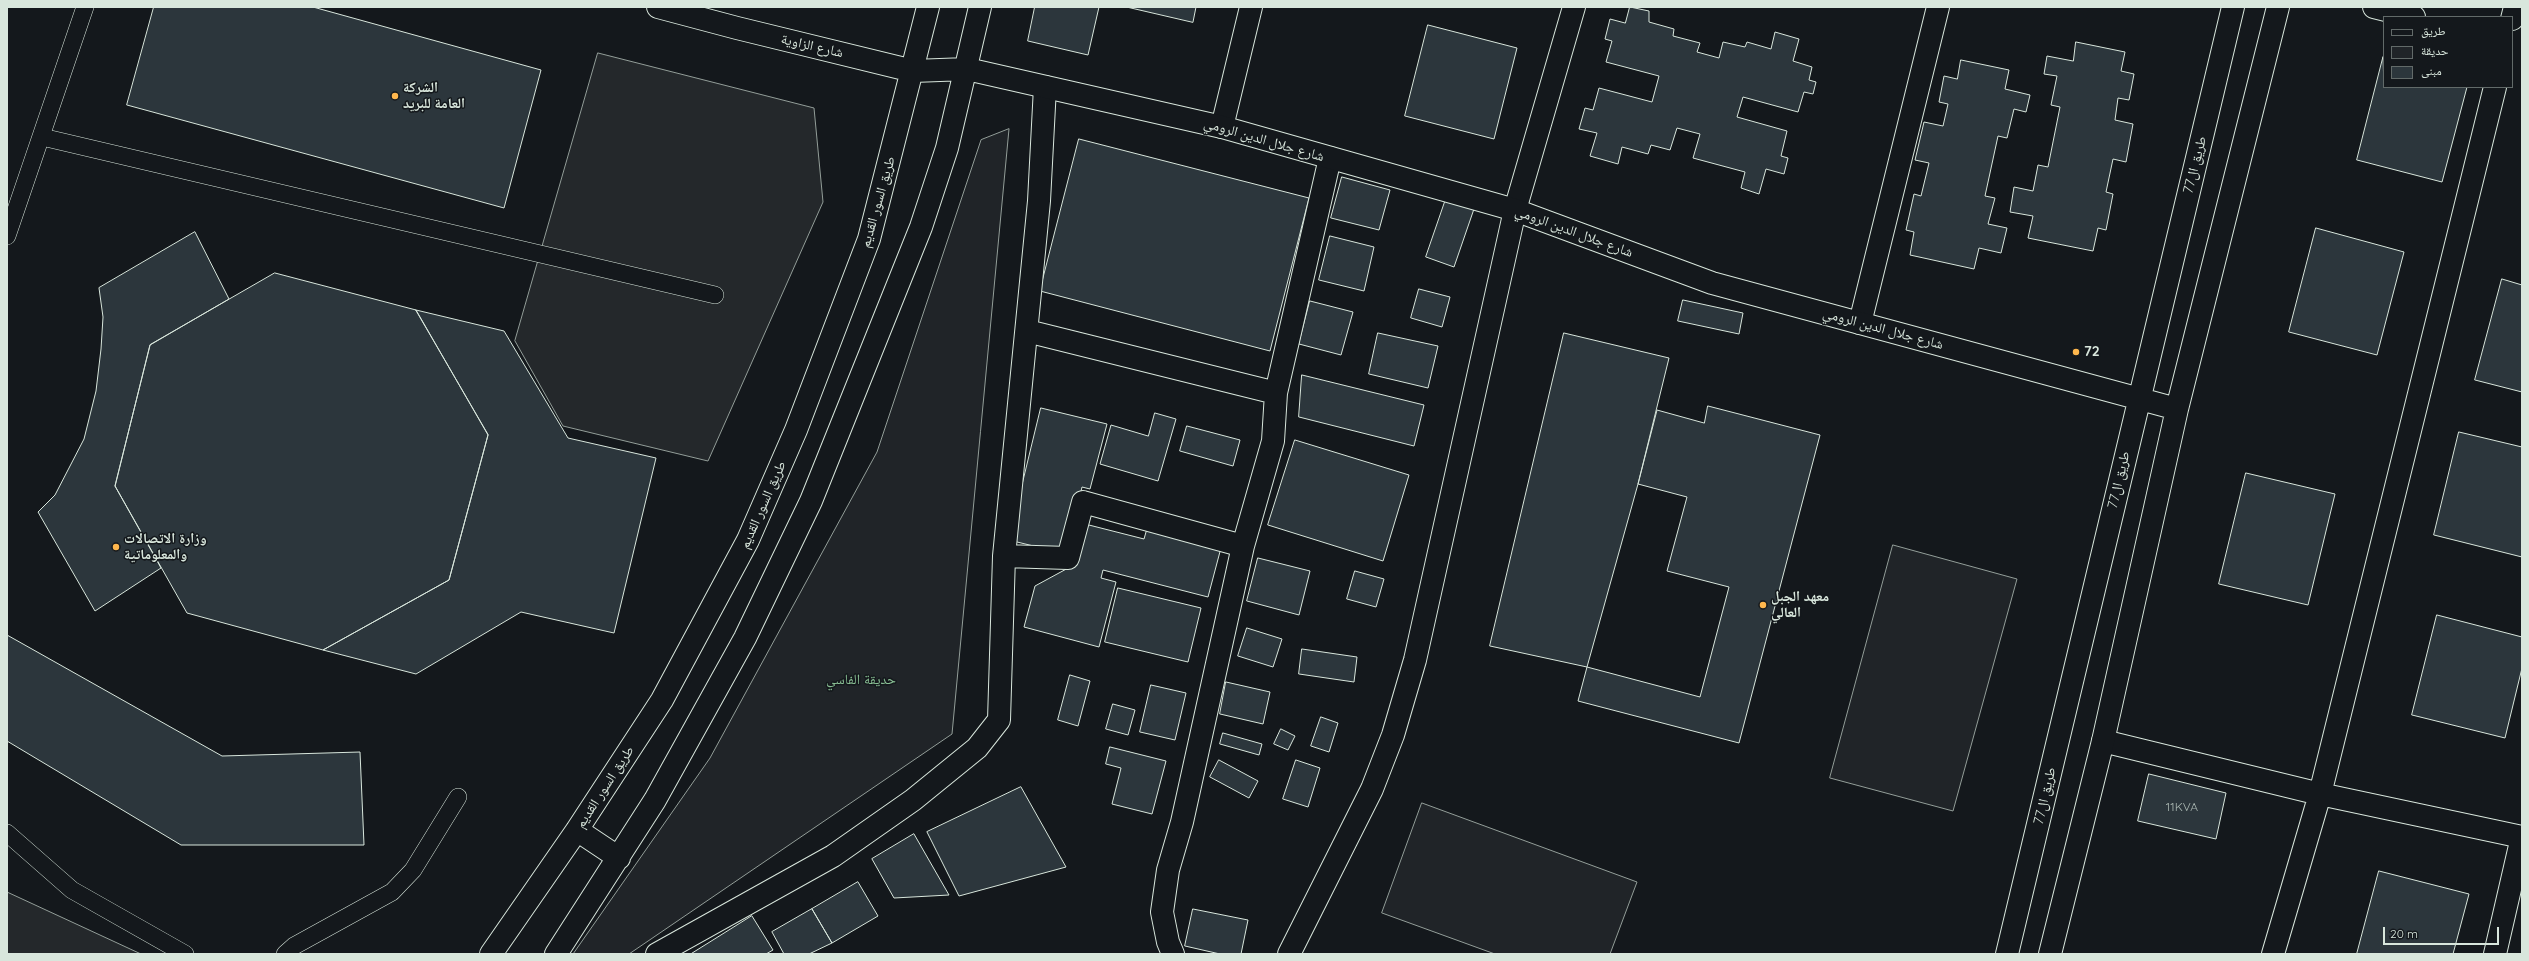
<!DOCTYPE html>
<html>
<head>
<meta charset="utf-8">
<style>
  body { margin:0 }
  #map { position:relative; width:2529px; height:961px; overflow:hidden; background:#14181c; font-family:Quicksand,"Noto Naskh Arabic",sans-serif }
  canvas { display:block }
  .frame { position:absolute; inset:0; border:8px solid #d8e6dc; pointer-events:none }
  .legend { position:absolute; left:2383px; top:16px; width:130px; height:72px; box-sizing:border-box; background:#14181c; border:1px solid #626a69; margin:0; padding:5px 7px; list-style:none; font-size:12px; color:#d8e6dc }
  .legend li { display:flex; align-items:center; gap:8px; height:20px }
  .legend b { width:20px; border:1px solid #626a69 }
  .scale { position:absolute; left:2383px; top:927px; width:116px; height:18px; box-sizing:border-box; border:2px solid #d8e6dc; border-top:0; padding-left:5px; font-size:12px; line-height:14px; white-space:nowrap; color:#d8e6dc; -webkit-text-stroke:3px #14181c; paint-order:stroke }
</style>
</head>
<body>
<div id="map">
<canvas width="2529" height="961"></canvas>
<div class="frame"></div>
<ul class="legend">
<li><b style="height:5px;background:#14181c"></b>طريق</li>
<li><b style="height:11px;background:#202428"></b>حديقة</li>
<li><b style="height:11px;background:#2c363c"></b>مبنى</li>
</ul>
<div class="scale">20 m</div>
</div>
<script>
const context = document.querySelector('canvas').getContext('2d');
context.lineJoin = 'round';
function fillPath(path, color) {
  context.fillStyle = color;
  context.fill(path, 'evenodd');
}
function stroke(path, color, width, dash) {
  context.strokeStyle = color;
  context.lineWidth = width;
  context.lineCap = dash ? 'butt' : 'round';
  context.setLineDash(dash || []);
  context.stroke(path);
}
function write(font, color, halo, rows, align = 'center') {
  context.font = font + ' Quicksand,"Noto Naskh Arabic",sans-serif';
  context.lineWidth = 3;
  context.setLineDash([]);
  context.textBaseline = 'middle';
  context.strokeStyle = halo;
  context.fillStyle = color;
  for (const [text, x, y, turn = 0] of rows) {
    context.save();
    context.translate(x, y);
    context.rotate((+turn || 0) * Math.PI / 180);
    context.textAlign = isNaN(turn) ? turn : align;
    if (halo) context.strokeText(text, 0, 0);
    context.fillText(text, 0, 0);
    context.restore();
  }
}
const green = new Path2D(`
  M1009,129L952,734L629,954H573L710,758L877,452L981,140Z
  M1893,545L2017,579L1953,811L1830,778Z
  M1422,803L1637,882L1610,954H1495L1382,913Z`);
const parking = new Path2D(`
  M598,53L814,108L823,202L708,461L563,426L515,341Z
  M7,892L141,954H7Z`);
const building = new Path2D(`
  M154,7H313L541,70L504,208L127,105Z
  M1035,7H1099L1088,55L1028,41Z
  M1127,7H1196L1193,22Z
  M1630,7L1649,11V22L1674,29L1673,36L1700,43L1697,52L1719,58L1723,42L1745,47L1747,42L1771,49L1775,32L1799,39L1793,61L1812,67L1809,80L1816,82L1813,94L1804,92L1798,112L1743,97L1737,117L1787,131L1781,156L1788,158L1784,174L1766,169L1759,194L1741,188L1745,172L1693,158L1700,134L1677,128L1670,150L1651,145L1648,154L1622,147L1618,164L1590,156L1597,133L1579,129L1585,108L1593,110L1599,88L1652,102L1659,76L1606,62L1612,41L1605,39L1610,19L1625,23Z
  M1428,25L1517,48L1494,139L1405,116Z
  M2076,42L2125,52L2121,71L2134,74L2129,100L2118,98L2115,120L2133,124L2126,162L2113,159L2106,192L2113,194L2106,230L2098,228L2093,251L2028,238L2033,216L2010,212L2014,187L2033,191L2038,165L2048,167L2060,107L2051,105L2057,76L2044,74L2047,56L2073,61Z
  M2383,57L2384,87H2467L2442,182L2357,160Z
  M1961,60L2009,70L2005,89L2030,95L2026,112L2014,109L2007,138L1998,136L1985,196L1995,198L1988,224L2007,228L2001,253L1979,248L1974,269L1910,255L1914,232L1906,230L1914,194L1921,196L1929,163L1915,160L1924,122L1943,126L1948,104L1939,102L1944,76L1957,79Z
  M1079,139L1309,198L1270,351L1040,291Z
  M1342,177L1390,190L1379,230L1331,218Z
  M1447,196L1475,206L1454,267L1426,257Z
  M2316,228L2404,252L2377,355L2289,332Z
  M195,232L229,299L150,345L115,486L161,568L95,611L38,512L55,495L84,439L96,391L101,349L103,317L99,288Z
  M1330,236L1374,247L1364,291L1319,280Z
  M275,273L416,310L488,435L449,580L323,650L187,613L115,486L150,345Z
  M2502,279L2522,285V392L2475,380Z
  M1419,289L1450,297L1442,327L1411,318Z
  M1683,300L1743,313L1739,334L1678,321Z
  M1310,301L1353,312L1341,355L1299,344Z
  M416,310L504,331L568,438L656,458L614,633L521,612L416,674L323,650L449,580L488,435Z
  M1378,333L1438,346L1428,388L1369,374Z
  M1564,333L1669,358L1638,484L1587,667L1490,646Z
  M1302,375L1424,405L1414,446L1299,417Z
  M1708,406L1820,435L1739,743L1578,701L1587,667L1700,697L1729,587L1667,571L1687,497L1638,484L1657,410L1704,423Z
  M1041,408L1107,424L1090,489L1082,487L1066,554L1009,540Z
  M1155,413L1176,419L1158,481L1100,464L1111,425L1148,436Z
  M1187,426L1240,440L1233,466L1180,451Z
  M2459,432L2522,447V557L2434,535Z
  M1295,440L1409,475L1383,561L1268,525Z
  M2246,473L2335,494L2308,605L2219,584Z
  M1081,523L1144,539L1148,525L1222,544L1208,597L1103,570L1101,578L1116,582L1099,647L1024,627L1035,586L1070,567Z
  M1258,558L1310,571L1299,615L1247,601Z
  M1355,571L1384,579L1376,607L1347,599Z
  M1118,588L1201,608L1188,662L1105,642Z
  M2437,615L2522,637V668L2505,738L2412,715Z
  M1247,628L1282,639L1273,667L1238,656Z
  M7,635L222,756L360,752L364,845H181L7,741Z
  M1302,649L1357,657L1354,682L1299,674Z
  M1070,675L1090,681L1078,726L1058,720Z
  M1226,682L1270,692L1263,724L1220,714Z
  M1151,685L1186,693L1175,740L1140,732Z
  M1113,704L1135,710L1128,735L1106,729Z
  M1321,717L1338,723L1329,752L1311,746Z
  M1281,729L1295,736L1288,750L1274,744Z
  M1223,733L1262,744L1259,755L1220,744Z
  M1110,747L1166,761L1152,814L1112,804L1121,768L1106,764Z
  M1219,760L1258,781L1249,798L1210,777Z
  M1296,760L1320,768L1308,807L1283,799Z
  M2149,774L2226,793L2216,839L2138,821Z
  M1021,787L1066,867L959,896L927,832Z
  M914,834L949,895L894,898L872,859Z
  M2379,871L2469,894L2453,954H2357Z
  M858,882L878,916L832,943L812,909Z
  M812,909L832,943L809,954H784L772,932Z
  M1193,909L1248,920L1241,954H1220L1185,946Z
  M752,916L773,950L766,954H691Z`);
const lane = new Path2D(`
  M42,137L715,295
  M7,236L85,7
  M7,833L72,890L185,954
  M285,954L294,946L392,892L413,870L458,797`);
const street = new Path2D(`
  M2374,7L2414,17
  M2512,19L2515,7
  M1222,127L1251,7
  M1860,323L1938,7
  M1027,331L1276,393
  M1004,556L1068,558L1083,502L1243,546
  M2103,741L2320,794L2522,837
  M657,954L833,856L913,800L977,748L999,720L1004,556L1039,201L1045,87
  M1173,954L1168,942L1162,912L1168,870L1182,822L1243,546L1273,441L1276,393L1330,158
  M1289,954L1372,789L1393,735L1415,660L1515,210L1574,7
  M2273,954L2320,794L2495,87
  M2495,954L2522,837`);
const secondary = new Path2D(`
  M658,7L737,28L913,71L967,69L1222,127L1515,210L1712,283L2177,409
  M577,830L619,858
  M491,954L577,830L662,700L748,540L796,430L869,239L928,7
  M556,954L655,800L745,638L811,501L921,227L947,148L980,7
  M2007,954L2233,7
  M2050,954L2103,741L2177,409L2278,7`);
const markers = [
  [395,96,4,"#ffb74d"],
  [2076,352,4,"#ffb74d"],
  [116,547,4,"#ffb74d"],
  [1763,605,4,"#ffb74d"]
];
const numberNames = [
  ["11KVA",2182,807]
];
const streetNames = [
  ["شارع الزاوية",812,46,13],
  ["شارع جلال الدين الرومي",1264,140,16],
  ["طريق ال77",2195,165,-76],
  ["طريق السور القديم",878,202,-74],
  ["شارع جلال الدين الرومي",1574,232,20],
  ["شارع جلال الدين الرومي",1883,329,15],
  ["طريق ال77",2119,480,-77],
  ["طريق السور القديم",763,505,-66],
  ["طريق السور القديم",605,787,-57],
  ["طريق ال77",2045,796,-77]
];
const poiNames = [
  ["الشركة",403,88],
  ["العامة للبريد",403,104],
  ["72",2084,352],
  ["وزارة الاتصالات",124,539],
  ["والمعلوماتية",124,555],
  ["معهد الجبل",1771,597],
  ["العالي",1771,613]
];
const parkNames = [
  ["حديقة الفاسي",861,680]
];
fillPath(green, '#202428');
stroke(green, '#939e99', 1);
fillPath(parking, '#24282b');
stroke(parking, '#939e99', 1);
fillPath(building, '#2c363c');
stroke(building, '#d8e6dc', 1);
stroke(lane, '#d8e6dc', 18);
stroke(street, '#d8e6dc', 24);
stroke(secondary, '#d8e6dc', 24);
stroke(lane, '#14181c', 17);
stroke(street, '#14181c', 22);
stroke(secondary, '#14181c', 22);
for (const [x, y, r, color] of markers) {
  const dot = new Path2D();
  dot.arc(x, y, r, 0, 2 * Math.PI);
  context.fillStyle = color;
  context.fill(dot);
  stroke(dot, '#14181c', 1.5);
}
write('12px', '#adbab4', null, numberNames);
write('14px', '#d8e6dc', '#14181c', streetNames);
write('bold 14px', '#d8e6dc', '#14181c', poiNames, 'left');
write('14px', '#8ac095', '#14181c', parkNames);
</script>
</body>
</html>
